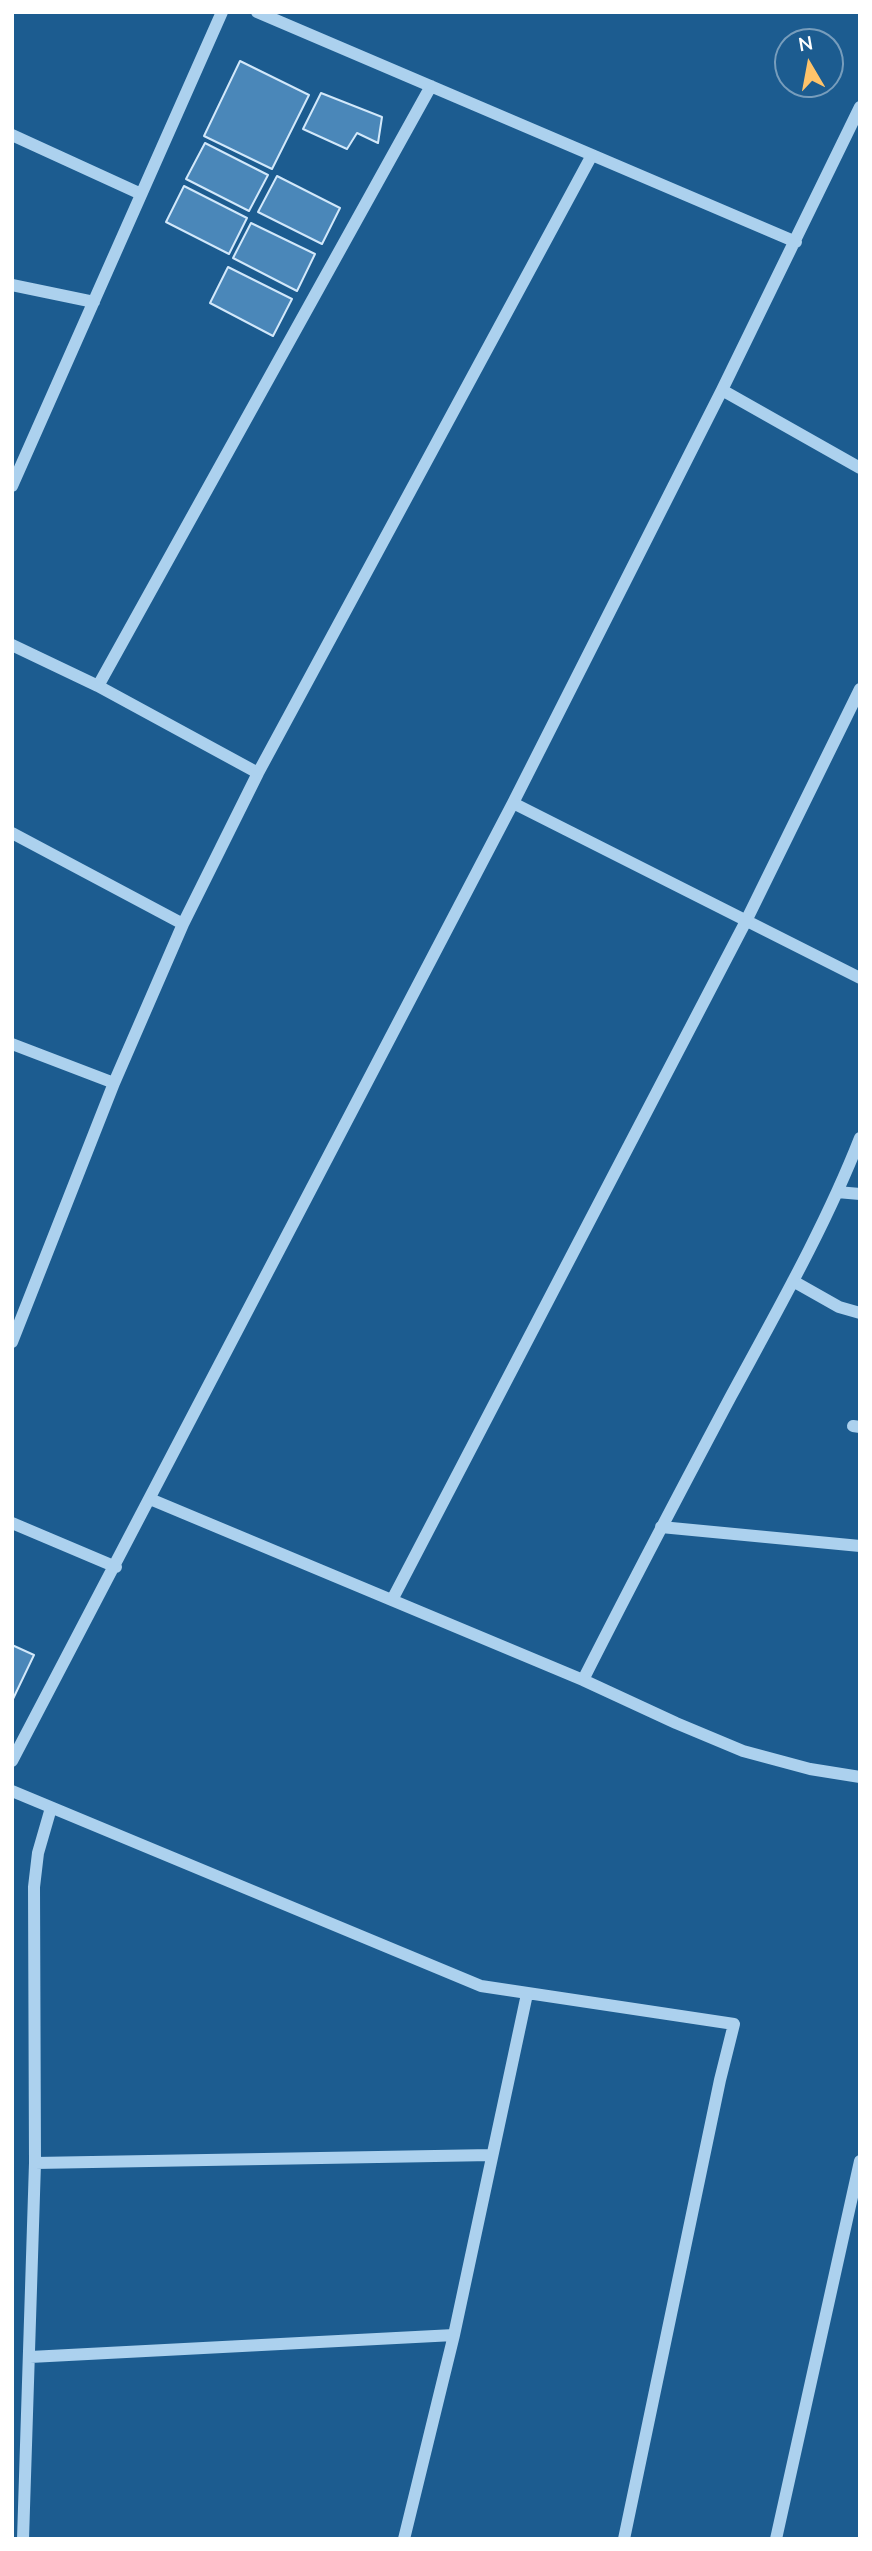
<!DOCTYPE html>
<html>
<head>
<meta charset="utf-8">
<style>
  body { margin:0 }
  #map { position:relative; width:872px; height:2551px; overflow:hidden; background:#1c5c90; font-family:"Nunito Sans",sans-serif }
  canvas { display:block }
  .frame { position:absolute; inset:0; border:14px solid #fff; pointer-events:none }
  .north { position:absolute; left:774px; top:28px; width:70px; height:70px; box-sizing:border-box; background:#1c5c90; border:2px solid #779dbc; border-radius:50%; rotate:350deg; font-size:19px; font-weight:700; line-height:28px; text-align:center; color:#fff }
  .north::after { content:''; display:block; margin:auto; width:24px; height:32px; background:#fec36a; clip-path:polygon(50% 0,100% 100%,50% 72%,0 100%) }
</style>
</head>
<body>
<div id="map">
<canvas width="872" height="2551"></canvas>
<div class="frame"></div>
<div class="north">N</div>
</div>
<script>
const context = document.querySelector('canvas').getContext('2d');
context.lineJoin = 'round';
function fillPath(path, color) {
  context.fillStyle = color;
  context.fill(path, 'evenodd');
}
function stroke(path, color, width, dash) {
  context.strokeStyle = color;
  context.lineWidth = width;
  context.lineCap = dash ? 'butt' : 'round';
  context.setLineDash(dash || []);
  context.stroke(path);
}
const building = new Path2D(`
  M240,61L309,95L272,169L204,136Z
  M321,93L382,117L378,143L357,133L347,149L303,129Z
  M205,143L268,175L249,211L186,179Z
  M277,176L340,208L322,244L258,212Z
  M184,186L247,218L229,254L166,222Z
  M251,223L315,254L297,291L233,258Z
  M228,267L292,299L273,336L210,303Z
  M12,1645L34,1655L12,1701Z`);
const minor = new Path2D(`
  M257,12L796,242
  M12,135L141,194
  M12,285L94,302
  M722,390L860,468
  M12,486L222,12
  M12,645L98,686L258,773
  M98,686L431,86
  M513,803L860,978
  M12,833L183,924
  M12,1044L114,1083
  M837,1192L860,1194
  M793,1281L839,1307L860,1313
  M12,1342L114,1083L183,924L258,773L592,155
  M853,1426L860,1427
  M150,1499L583,1680L676,1723L743,1751L810,1769L860,1777
  M12,1523L116,1567
  M661,1527L860,1546
  M392,1600L746,921L860,689
  M583,1680C631,1585 681,1490 731,1396C777,1311 825,1227 860,1138
  M12,1761L513,803L722,390L860,107
  M12,1791L481,1986L734,2024L720,2080L624,2539
  M35,2163L492,2155
  M30,2357L454,2335
  M23,2539L35,2163L34,1887L38,1853L51,1808
  M404,2539L454,2335L527,1994
  M776,2539L860,2161`);
fillPath(building, '#4a87b9');
stroke(building, '#d2e8fa', 2);
stroke(minor, '#acd1ee', 12);
</script>
</body>
</html>
